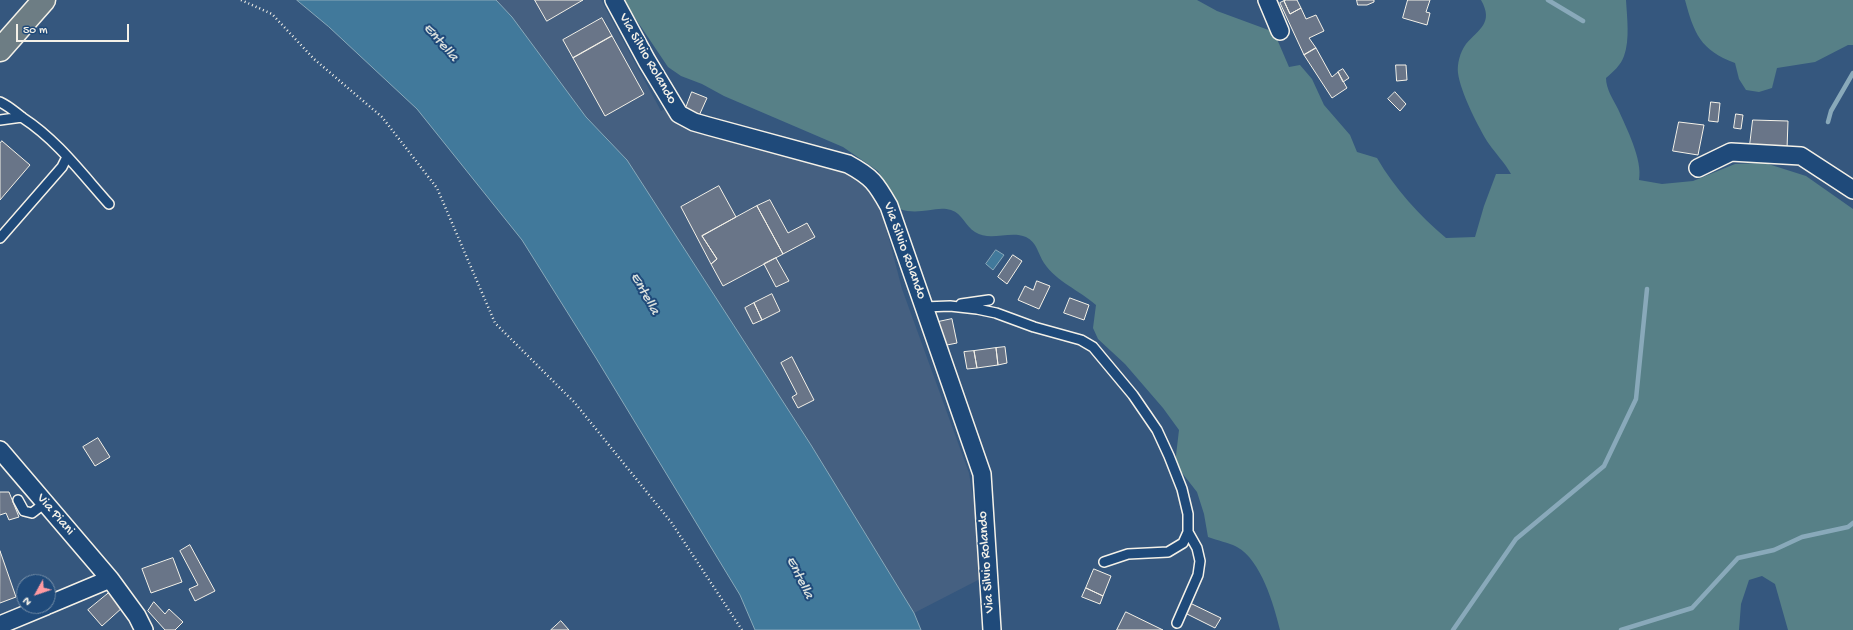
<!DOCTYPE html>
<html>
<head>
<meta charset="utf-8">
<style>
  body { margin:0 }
  #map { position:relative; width:1853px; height:630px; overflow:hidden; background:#35577e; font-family:"Gochi Hand",sans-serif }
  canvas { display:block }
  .north { position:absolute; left:16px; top:574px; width:40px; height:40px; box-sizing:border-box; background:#1f4a7a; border:1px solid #748da6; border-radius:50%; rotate:230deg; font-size:11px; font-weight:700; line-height:16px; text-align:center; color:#f4f1e8 }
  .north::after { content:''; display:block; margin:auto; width:14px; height:18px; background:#ff9aa2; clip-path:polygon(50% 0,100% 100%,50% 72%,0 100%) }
  .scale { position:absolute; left:16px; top:24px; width:113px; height:18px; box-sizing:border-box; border:2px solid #f4f1e8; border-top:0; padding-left:5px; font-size:12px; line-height:14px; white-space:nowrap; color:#f4f1e8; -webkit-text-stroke:3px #1f4a7a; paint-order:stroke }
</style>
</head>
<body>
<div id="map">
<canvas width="1853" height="630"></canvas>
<div class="north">N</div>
<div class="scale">50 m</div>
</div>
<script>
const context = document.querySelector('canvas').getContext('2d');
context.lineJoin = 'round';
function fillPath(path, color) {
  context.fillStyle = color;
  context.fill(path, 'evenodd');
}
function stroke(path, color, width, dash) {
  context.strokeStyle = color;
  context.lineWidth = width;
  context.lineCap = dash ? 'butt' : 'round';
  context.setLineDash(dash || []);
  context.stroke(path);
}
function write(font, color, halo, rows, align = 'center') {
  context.font = font + ' "Gochi Hand",sans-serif';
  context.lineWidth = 4;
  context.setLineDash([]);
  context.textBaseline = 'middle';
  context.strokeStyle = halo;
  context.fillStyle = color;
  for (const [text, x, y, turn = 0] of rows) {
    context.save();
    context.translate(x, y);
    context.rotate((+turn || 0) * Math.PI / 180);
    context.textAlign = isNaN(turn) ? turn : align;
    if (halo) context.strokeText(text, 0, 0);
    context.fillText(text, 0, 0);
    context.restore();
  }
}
const built = new Path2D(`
  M496,0H601L661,111L668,108L842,167L863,180L875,195L884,220L902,289L969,473L979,535L980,579L914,613L811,445L627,160L586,117L512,17Z`);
const green = new Path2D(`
  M623,0H1197L1217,11L1274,32L1289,67L1300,65L1312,79L1324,105L1350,135L1357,152L1377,158C1395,189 1419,215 1446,238L1475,237L1484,206L1496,174H1511C1505,163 1496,154 1489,144C1479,129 1460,91 1458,73C1457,64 1460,52 1466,44C1479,29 1494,23 1481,0H1626C1627,17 1630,40 1624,56C1621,65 1613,72 1606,78C1606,89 1613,99 1618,109C1626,127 1643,160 1639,180L1662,184L1693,181L1735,164L1765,163L1806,176L1853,209V630H1788L1775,584L1762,576L1749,580L1741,604L1739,630H1280C1274,605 1261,560 1237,547C1228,542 1218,541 1208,537L1204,514L1197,492L1175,464L1179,430L1163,408L1125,364L1098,339L1093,328L1096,305C1079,290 1057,282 1044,263C1038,254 1037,242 1026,237C1010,230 990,242 975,232C965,226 963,214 951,210C936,205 920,216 900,209L878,171L843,147L724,96L702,84L681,76L668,67Z
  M1685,0H1853V45H1848L1815,62L1777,68L1772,88L1759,92L1746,90L1739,79L1735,63C1700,50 1694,33 1685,0Z`);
const water = new Path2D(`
  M297,0H496L512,17L586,117L627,160L811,445L914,613L921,630H755L740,595L596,358L522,240L417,109L329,27Z
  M996,250L1004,255L993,270L986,264Z`);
const stream = new Path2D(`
  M1548,0L1583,21
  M1828,122L1831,111L1853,73
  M1453,630L1516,539L1604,466L1636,399L1647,289
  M1621,630L1692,608L1738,558L1774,550L1802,537L1848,527L1853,523`);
const building = new Path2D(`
  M535,0H583L547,21Z
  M1287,0H1297L1301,8L1290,14L1284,1Z
  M1357,0H1374V2L1367,5H1358Z
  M1408,0H1430L1426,12L1430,13L1427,25L1403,18Z
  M1284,1L1290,14L1301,8L1306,19L1316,15L1324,31L1309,38L1316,48L1304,55L1280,3Z
  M602,18L612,36L573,58L563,40Z
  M612,36L644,94L605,116L573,58Z
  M1316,48L1332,77L1338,72L1347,88L1332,98L1304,55Z
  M1396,65H1406L1407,80L1397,81Z
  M1343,69L1349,78L1343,82L1338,72Z
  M692,92L707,98L698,118L684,113Z
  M1395,92L1406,104L1400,111L1388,99Z
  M1711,102L1720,103L1718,122L1709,121Z
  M1736,114L1743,115L1741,129L1734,128Z
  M1753,120L1788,121L1787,149L1750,145Z
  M1679,122L1704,125L1698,155L1673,151Z
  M2,141L30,165L0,200V144Z
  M719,186L736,217L702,236L717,259L711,264L681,207Z
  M770,200L788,233L807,223L815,237L783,254L757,206Z
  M757,206L783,254L723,286L711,264L717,259L702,236Z
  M1013,255L1022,261L1007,284L998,277Z
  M776,258L789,281L776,287L764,264Z
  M1037,281L1050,286L1039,309L1018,300L1025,286L1033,290Z
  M772,294L780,311L762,320L754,303Z
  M1070,298L1089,305L1084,320L1064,313Z
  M754,303L762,320L753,324L745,308Z
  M952,319L957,343L942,346L938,322Z
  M1005,347L1007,363L998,365L996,348Z
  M996,348L998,365L977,368L974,351Z
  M974,351L977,368L967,369L964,352Z
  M792,357L814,400L798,408L792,397L797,394L781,363Z
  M98,438L110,457L95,466L83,447Z
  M0,492H9L19,517L9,520L6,513L0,515Z
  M190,545L215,591L195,601L189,589L198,585L180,551Z
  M0,551L16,597L0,603Z
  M173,558L182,582L151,593L142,569Z
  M1094,569L1111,576L1103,596L1086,588Z
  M1086,588L1103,596L1100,604L1082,597Z
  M110,592L123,607L102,626L88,610Z
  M154,602L165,614L169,609L183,622L175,630H165L148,611Z
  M1190,603L1221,618L1215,628L1185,613Z
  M1126,612L1163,630H1117Z
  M561,621L569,630H551Z`);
const path = new Path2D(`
  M241,0L272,14L314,59L382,117L437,188L495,323L575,403L671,522L742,630`);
const lane = new Path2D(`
  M0,102C9,106 15,112 23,118C57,140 82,174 109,204
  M0,120L22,117
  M0,238L62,167L67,157
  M961,304L989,300
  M924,307L950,306L977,309L996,313L1034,327L1081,340L1093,347L1133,395L1157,430L1169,456L1182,489L1188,514V532L1197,548L1200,561L1198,575L1177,623
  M18,500L24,511L32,513L45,503
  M1104,562L1128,554L1168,552L1183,543L1188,532`);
const street = new Path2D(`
  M614,0L647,61L679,114L694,122L708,126L848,164C872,177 876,183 889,206L982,474L992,630
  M1267,0L1280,31
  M1698,168L1731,152L1801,156L1853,190
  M0,450L110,579L137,616L144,630
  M48,605L110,579
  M0,625L46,606`);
const primary = new Path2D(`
  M0,50L44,0`);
const streetNames = [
  ["Via Silvio Rolando",647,59,60],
  ["Via Silvio Rolando",904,251,70],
  ["Via Piani",55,515,49],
  ["Via Silvio Rolando",987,562,-94]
];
const waterNames = [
  ["Entella",440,43,49],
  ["Entella",644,294,61],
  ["Entella",799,578,64]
];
fillPath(built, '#456081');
fillPath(green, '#578087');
fillPath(water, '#41799b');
stroke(water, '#89a9ba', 1);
stroke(stream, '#89a9ba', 4.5);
fillPath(building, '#697588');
stroke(building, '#f4f1e8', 1);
stroke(lane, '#f4f1e8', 12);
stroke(street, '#f4f1e8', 20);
stroke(primary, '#f4f1e8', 25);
stroke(path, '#f4f1e8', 2.5, [1, 3]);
stroke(lane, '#1f4a7a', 9);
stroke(street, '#1f4a7a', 17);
stroke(primary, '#6d7d84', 22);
write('14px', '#f4f1e8', '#1f4a7a', streetNames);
write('italic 15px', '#d9dfdc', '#1f4a7a', waterNames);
</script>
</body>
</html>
